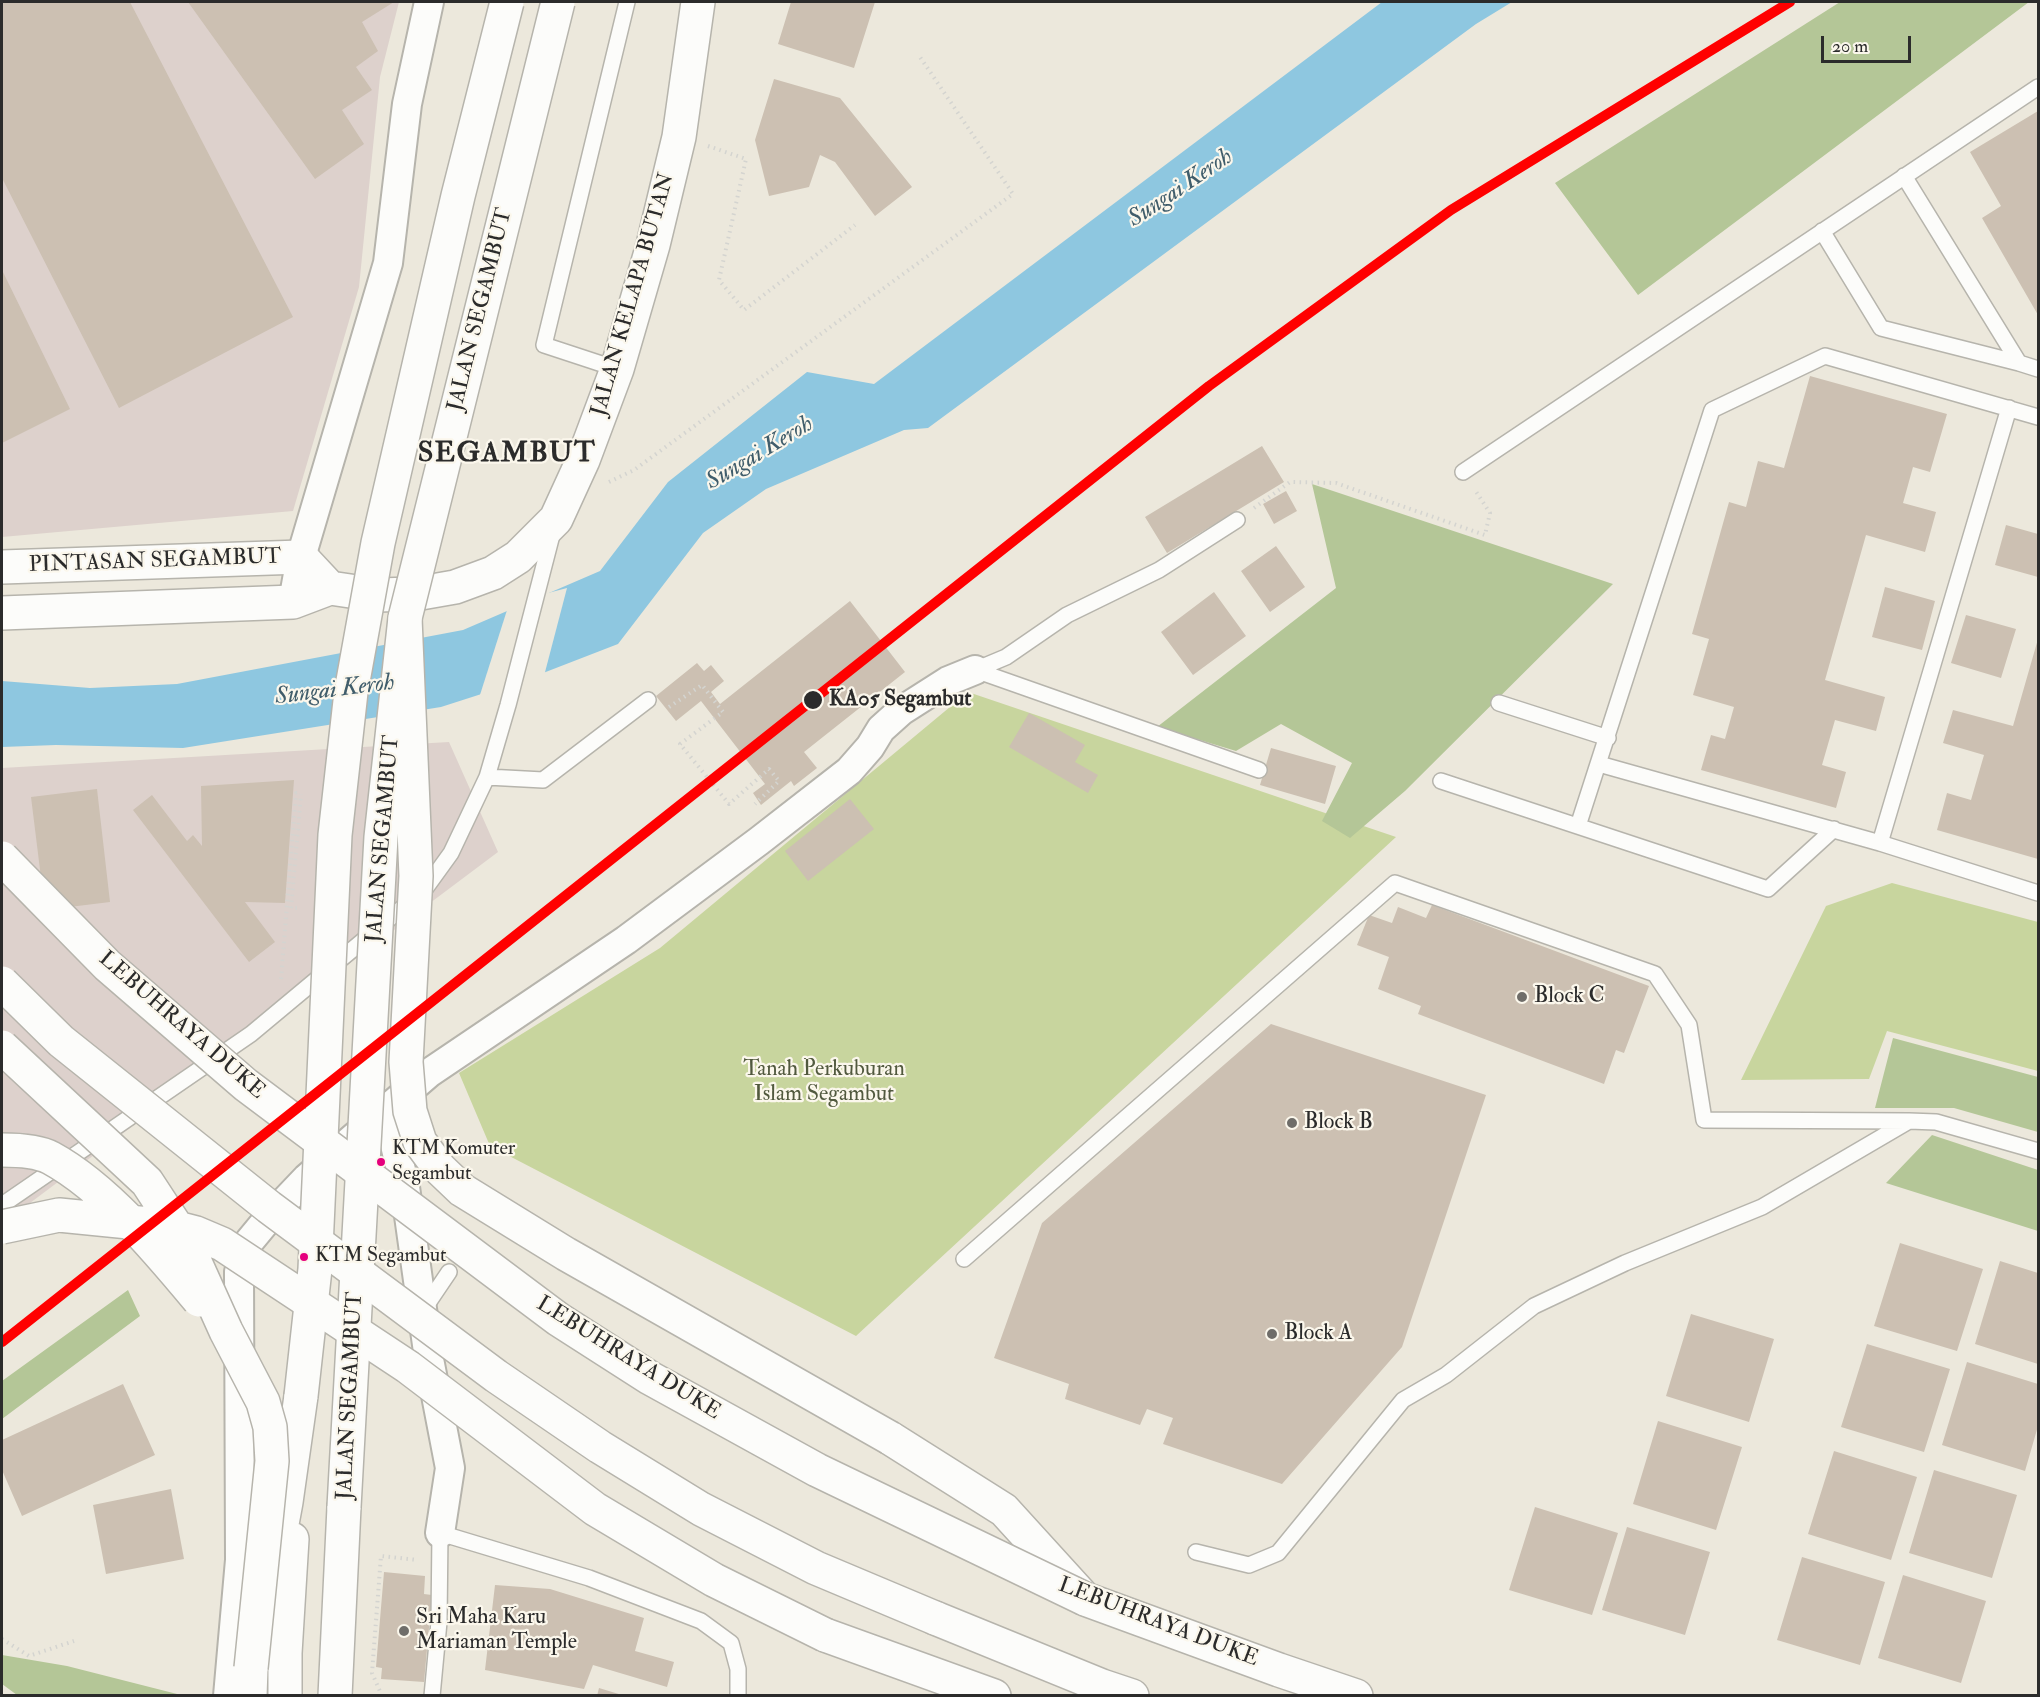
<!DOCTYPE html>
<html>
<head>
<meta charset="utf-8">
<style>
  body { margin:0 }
  #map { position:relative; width:2040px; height:1697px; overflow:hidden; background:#ece8dc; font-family:"IM FELL Double Pica",serif }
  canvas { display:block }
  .frame { position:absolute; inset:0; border:3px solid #2b2b2b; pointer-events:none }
  .scale { position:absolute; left:1821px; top:36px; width:90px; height:27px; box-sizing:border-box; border:3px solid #2b2b2b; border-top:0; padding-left:8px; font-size:18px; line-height:21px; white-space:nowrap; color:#2b2b2b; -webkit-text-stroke:4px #fbf7ec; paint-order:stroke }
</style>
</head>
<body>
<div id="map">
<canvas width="2040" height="1697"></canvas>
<div class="frame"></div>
<div class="scale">20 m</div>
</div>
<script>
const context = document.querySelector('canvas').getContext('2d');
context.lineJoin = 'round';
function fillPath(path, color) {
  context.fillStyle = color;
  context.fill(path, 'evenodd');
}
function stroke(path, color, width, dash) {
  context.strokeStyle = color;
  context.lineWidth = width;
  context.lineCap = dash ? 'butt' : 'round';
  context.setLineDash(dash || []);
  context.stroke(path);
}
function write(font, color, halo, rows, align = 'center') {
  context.font = font + ' "IM FELL Double Pica",serif';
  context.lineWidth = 4.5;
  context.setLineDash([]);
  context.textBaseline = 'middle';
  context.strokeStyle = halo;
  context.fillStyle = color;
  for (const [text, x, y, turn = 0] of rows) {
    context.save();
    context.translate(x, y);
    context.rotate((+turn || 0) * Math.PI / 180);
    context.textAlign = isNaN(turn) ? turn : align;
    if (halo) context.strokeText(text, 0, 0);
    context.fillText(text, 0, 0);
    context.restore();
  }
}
const industrial = new Path2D(`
  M2,2H399L380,77L359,287L293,511L2,537Z
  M449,742L498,852L2,1224V768Z`);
const green = new Path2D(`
  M968,692L1396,837L856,1336L490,1146L459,1073L660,948Z
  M1892,883L2038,922V1071L1887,1031L1869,1079L1741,1080L1826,906Z`);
const forest = new Path2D(`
  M1840,2H2029L1638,295L1555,183Z
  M1312,484L1613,584L1405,791L1350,838L1322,821L1352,763L1281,724L1236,751L1157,727L1336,588Z
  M1893,1038L2038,1077V1132L1954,1108H1875Z
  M1932,1135L2038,1170V1231L1886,1183Z
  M128,1290L140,1316L2,1419V1381Z
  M2,1655L67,1666L181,1695H17L2,1684Z`);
const water = new Path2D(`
  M1382,2H1512L1476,24L928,428L904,430L766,489L703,533L618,644L525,680L441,707L183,748L56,745L2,747V681L90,688L177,684L463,630L600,571L668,482L807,372L874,384Z`);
const pier = new Path2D(`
  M567,588L544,676L479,698L508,607L529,598Z`);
const building = new Path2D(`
  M2,2H130L293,317L119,408L2,178Z
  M188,2H394L362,22L378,51L356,67L372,90L342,110L364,144L315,179Z
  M791,2H875L854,68L778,44Z
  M774,79L840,98L912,187L875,216L835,162L820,155L809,187L769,196L755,140Z
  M2038,111V315L1982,218L2001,206L1970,152Z
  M2,270L70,409L2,443Z
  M1810,376L1947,414L1930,472L1913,467L1903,503L1936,512L1925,552L1866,535L1825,680L1885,697L1876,731L1835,720L1822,765L1846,772L1836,808L1701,770L1711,735L1725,739L1734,707L1693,695L1709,639L1692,634L1729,502L1746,507L1758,461L1784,468Z
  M1262,446L1284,482L1167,553L1145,517Z
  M1286,491L1297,511L1274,524L1263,504Z
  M2006,525L2038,534V577L1995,565Z
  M1276,546L1305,587L1270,612L1241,571Z
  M1885,587L1935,601L1922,650L1872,637Z
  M1214,592L1246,636L1193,675L1161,632Z
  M850,601L905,672L804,752L817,768L794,786L791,781L761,805L753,793L765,784L701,701L676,721L656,696L697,663L704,671L711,665L724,681L711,692L720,704Z
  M1966,615L2016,629L2001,678L1951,663Z
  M2038,639V859L1937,830L1947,793L1971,800L1984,755L1943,743L1953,710L2013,726Z
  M1029,713L1085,745L1075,762L1098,775L1088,793L1009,747Z
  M1271,748L1336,766L1325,804L1260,785Z
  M294,780L285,903L245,902L275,942L249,962L133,810L152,795L187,841L193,835L202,846L201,786Z
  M97,789L110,902L45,910L31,797Z
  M850,799L874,829L808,881L785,851Z
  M1432,905L1649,986L1624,1053L1616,1050L1604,1084L1418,1014L1421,1006L1378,989L1389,957L1357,945L1369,915L1392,923L1398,907L1426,918Z
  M1271,1024L1486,1095L1402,1347L1282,1484L1163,1444L1173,1418L1147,1409L1140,1425L1065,1399L1069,1384L994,1358L1042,1223Z
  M1900,1243L1983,1269L1957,1351L1874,1326Z
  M2000,1261L2038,1273V1364L1975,1344Z
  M1691,1314L1774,1339L1749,1422L1666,1396Z
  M1867,1344L1950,1369L1924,1452L1841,1427Z
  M1967,1362L2038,1384V1426L2025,1471L1942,1445Z
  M123,1384L155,1455L22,1516L2,1470V1440Z
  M1658,1421L1742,1447L1716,1530L1633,1504Z
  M1834,1451L1917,1477L1891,1560L1808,1534Z
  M1934,1470L2017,1495L1992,1578L1909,1553Z
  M171,1489L184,1559L106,1574L93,1505Z
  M1535,1507L1618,1533L1592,1615L1509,1590Z
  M1627,1527L1710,1552L1685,1635L1602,1610Z
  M1802,1557L1885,1582L1860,1665L1777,1640Z
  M384,1572L425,1576L424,1594L432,1595L424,1682L381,1679L382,1668L376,1667Z
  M1903,1575L1986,1601L1961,1683L1878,1658Z
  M495,1585L550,1589L644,1618L635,1651L674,1662L667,1687L593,1665L584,1689L485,1670Z
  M599,1688L622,1695V1696H597Z`);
const path = new Path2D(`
  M708,146L746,159L719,280L744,310L855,225
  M609,482L634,470L1013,194L920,57
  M1254,508L1290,482L1336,483L1485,535L1490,513L1475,490
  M669,707L702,685L723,712L680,744L729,804L769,769L779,781L755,804
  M297,908H291L301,794
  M281,979L296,793L301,794
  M2,1639L29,1656L74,1641
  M382,1696L372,1673L381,1556L418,1560`);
const lane = new Path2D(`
  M1904,176L2019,363L2038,369
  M1822,231L1881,328L2019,363
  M617,369L544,345L627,2
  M1463,472L2038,87
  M975,670L1006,657L1067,615L1159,570L1237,520
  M975,670L1259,770
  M1499,703L1608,738
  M1599,764L1880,843L2038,893
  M487,777L543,780L648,700
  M1441,781L1768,889L1834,829
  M1578,826L1712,410L1825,356L2038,417
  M1880,843L2009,408
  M2,1205L251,1034L425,889L451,853L487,777L508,705L553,531
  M964,1259L1395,883L1655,974L1689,1025L1704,1120L1909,1121
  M424,1309L449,1272
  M1196,1552L1249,1565L1278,1553L1403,1400L1446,1375L1534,1306L1625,1263L1762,1207L1909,1121L1936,1122L2038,1151
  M432,1696L439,1622L440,1533L589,1578L701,1621L731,1643L738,1669V1696`);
const street = new Path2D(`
  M293,602L301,557L388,263L407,104L429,2
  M387,1111L405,1187L429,1359L450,1468L440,1533
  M228,1696L240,1560L239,1272L248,1243L267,1220L307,1178L429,1073L626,940L759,841L849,771L870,747L881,729L901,711L948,681L975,670`);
const secondary = new Path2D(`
  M2,567L301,557L330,588
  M2,613L293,602L330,588L377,595L415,594L455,587L493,573L518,557L556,519L583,460L617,369L653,245L679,137L698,2
  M274,1567L286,1502L301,1396
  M250,1696L251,1668L258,1641
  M285,1696V1653L292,1539
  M335,1696L344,1507`);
const highway = new Path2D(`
  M890,1438L1004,1510L1085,1599L1279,1670L1356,1696
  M935,1618L1102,1686L1132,1696
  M825,1635L994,1696`);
const secondaryBridge = new Path2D(`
  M301,1396L315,1269L335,835L351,692L378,543L458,196L507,2
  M344,1507L381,837L405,618L558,2`);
const highwayBridge = new Path2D(`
  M405,618L416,876L406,1062L410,1111L420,1142L440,1169L462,1190L566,1254L890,1438
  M2,858L107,965L246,1085L558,1319L650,1378L817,1470L1085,1599
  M2,983L61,1041L269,1207L496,1376L600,1447L701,1509L816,1568L935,1618
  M2,1047L147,1182L185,1240L226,1331L263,1402L270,1427L272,1461L251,1668
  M2,1150C16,1150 38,1151 51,1158C106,1188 159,1252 199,1300
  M2,1227L59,1215L169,1226L196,1233L222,1244L408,1367L595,1509L714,1580L825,1635`);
const rail1 = new Path2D(`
  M2,1342L1209,386L1451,210L1790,2`);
const markers = [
  [813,700,10,"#2b2b2b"],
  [1522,997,6,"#6f6d69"],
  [1292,1123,6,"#6f6d69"],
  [381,1162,5,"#e5007d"],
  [304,1257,5,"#e5007d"],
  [1272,1334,6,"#6f6d69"],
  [404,1631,6,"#6f6d69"]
];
const busNames = [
  ["KTM Komuter",392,1150],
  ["Segambut",392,1175],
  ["KTM Segambut",315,1257]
];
const streetNames = [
  ["JALAN KELAPA BUTAN",634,295,-74],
  ["JALAN SEGAMBUT",481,310,-76],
  ["PINTASAN SEGAMBUT",155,562,-2],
  ["JALAN SEGAMBUT",384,839,-85],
  ["LEBUHRAYA DUKE",181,1026,41],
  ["LEBUHRAYA DUKE",628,1359,32],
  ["JALAN SEGAMBUT",351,1396,-87],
  ["LEBUHRAYA DUKE",1158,1623,21]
];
const stopNames = [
  ["KA05 Segambut",829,700]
];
const poiNames = [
  ["Block C",1534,997],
  ["Block B",1304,1123],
  ["Block A",1284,1334],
  ["Sri Maha Karu",416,1618],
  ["Mariaman Temple",416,1643]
];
const parkNames = [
  ["Tanah Perkuburan",824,1070],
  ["Islam Segambut",824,1095]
];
const waterNames = [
  ["Sungai Keroh",1181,189,-34],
  ["Sungai Keroh",760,454,-31],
  ["Sungai Keroh",335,691,-7]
];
const districtNames = [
  ["SEGAMBUT",507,455]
];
fillPath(industrial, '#ddd1cc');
fillPath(green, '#c8d59e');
fillPath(forest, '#b4c697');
fillPath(water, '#8ec7e0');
fillPath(pier, '#ece8dc');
fillPath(building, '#ccc0b2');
stroke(lane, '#b6b4ac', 18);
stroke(street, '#b6b4ac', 32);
stroke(secondary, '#b6b4ac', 36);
stroke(highway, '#b6b4ac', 36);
stroke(path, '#d4d4d0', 4, [1.5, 4.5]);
stroke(lane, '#fcfcfa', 15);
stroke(street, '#fcfcfa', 28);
stroke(secondary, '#fcfcfa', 33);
stroke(highway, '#fcfcfa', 33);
stroke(secondaryBridge, '#b6b4ac', 36, []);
stroke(highwayBridge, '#b6b4ac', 36, []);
stroke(secondaryBridge, '#fcfcfa', 33);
stroke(highwayBridge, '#fcfcfa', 33);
stroke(rail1, '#f00', 10);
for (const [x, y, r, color] of markers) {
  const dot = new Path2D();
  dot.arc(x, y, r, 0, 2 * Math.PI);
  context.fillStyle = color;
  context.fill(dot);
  stroke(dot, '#fbf7ec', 2);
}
write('20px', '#2b2b2b', '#fbf7ec', busNames, 'left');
write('22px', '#2b2b2b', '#fbf7ec', streetNames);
write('bold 22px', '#2b2b2b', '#fbf7ec', stopNames, 'left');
write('22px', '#2b2b2b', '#fbf7ec', poiNames, 'left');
write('22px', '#51593e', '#fbf7ec', parkNames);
write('italic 24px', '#405d6b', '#fbf7ec', waterNames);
context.letterSpacing = '1.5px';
write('bold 28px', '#2b2b2b', '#fbf7ec', districtNames);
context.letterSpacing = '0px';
</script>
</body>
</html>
